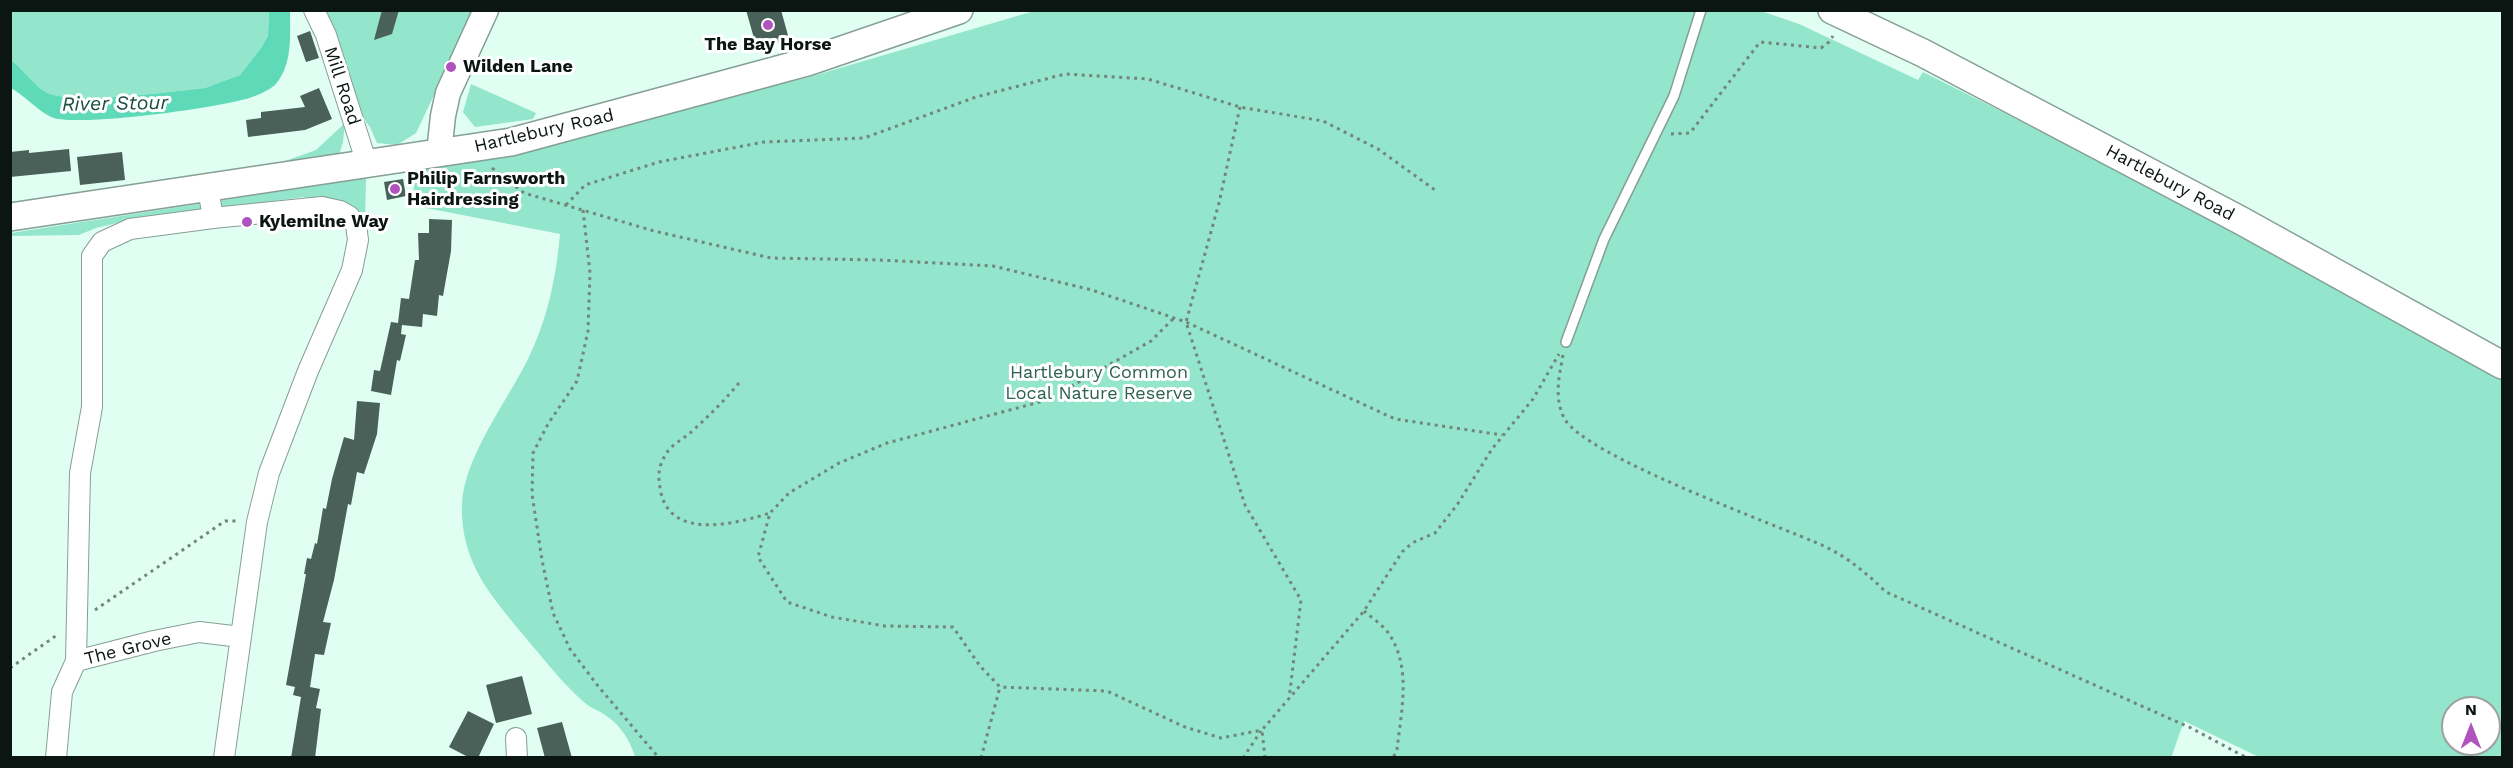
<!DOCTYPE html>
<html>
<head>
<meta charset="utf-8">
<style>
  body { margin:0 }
  #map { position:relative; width:2513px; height:768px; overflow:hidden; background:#e1fef3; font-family:"Work Sans",sans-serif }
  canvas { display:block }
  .frame { position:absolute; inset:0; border:12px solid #0b1512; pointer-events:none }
  .north { position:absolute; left:2441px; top:696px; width:60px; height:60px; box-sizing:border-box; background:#fff; border:2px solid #9da1a0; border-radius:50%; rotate:0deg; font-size:16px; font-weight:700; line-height:24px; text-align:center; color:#0b1512 }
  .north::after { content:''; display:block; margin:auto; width:21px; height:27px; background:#af53be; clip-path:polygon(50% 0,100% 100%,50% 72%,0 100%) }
</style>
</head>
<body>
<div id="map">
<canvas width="2513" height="768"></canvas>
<div class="frame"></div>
<div class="north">N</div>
</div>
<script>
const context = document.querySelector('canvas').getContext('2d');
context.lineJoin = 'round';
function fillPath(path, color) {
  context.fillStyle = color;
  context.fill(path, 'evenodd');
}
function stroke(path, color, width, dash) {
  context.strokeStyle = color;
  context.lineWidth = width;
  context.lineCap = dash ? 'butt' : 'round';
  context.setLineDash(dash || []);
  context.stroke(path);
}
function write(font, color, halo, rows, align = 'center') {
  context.font = font + ' "Work Sans",sans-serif';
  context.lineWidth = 6;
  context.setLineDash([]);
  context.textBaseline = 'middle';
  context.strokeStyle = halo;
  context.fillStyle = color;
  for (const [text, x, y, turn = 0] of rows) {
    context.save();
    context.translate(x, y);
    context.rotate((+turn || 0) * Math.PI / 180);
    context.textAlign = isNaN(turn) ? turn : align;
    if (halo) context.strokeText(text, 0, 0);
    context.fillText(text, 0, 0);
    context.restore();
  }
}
const green = new Path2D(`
  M10,11H269L268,34L261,48L240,75L205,88C173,91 67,107 44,91C32,83 23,69 11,60Z
  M314,11H474L416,133L397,145L377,143L370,127L347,98Z
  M1034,11H1761L1799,24L1918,80L1923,72C2118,169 2311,273 2502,378V757H2259L2184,721L2171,758L635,757C631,742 621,726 608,717C601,711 592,709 585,703C564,685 547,663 530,643C494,599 460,565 462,504C464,457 508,400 529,357C548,317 556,278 560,234L411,205L417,167L559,139L806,78ZM2453,708H2489V744H2453Z
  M471,84L536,113L533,119L475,127L463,112Z
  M345,123L343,142L339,155L285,161L316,150Z
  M366,178L365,222L341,202L303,197L121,222L96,228L79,235L11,236V233Z`);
const water = new Path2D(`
  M269,11H290C290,35 293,65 275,85C270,89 261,94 255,96C229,107 74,128 51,117C37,110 25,96 11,88V60C23,69 32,83 44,91C67,107 173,91 205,88L240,75L261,48L268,35Z`);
const building = new Path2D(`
  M382,10H399L392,34L374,40Z
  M746,10H781L789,39L757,49Z
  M310,31L319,58L306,62L297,36Z
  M319,88L332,119L305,130L248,137L246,120L261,118V112L305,107L300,96Z
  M69,149L71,171L10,177V152L29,150V153Z
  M122,152L125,180L80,185L77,157Z
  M403,179L406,196L387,200L384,182Z
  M429,219L452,220L451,251L443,296L439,295L437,316L423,314L422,327L402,325L401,334L406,335L400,361L397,360L391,395L371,391L374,370L380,371L391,322L398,323L401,298L409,299L415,260H419L418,233H429Z
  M357,401L380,403L377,434L364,474L357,472L351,505L348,504L334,580L323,622L331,623L324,655L315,654L310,687L320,689L316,708L321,709L315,758H291L301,697L293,695L295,687L286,685L306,574H304L307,558L311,559L315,543L317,544L323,508L326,509L332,479L344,437L354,440Z
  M522,676L532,714L496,723L486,685Z
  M468,711L494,724L478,758H470L449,747Z
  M562,722L572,758H545L537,728Z`);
const path = new Path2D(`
  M1240,107L1219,203L1186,322L1245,505L1301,600L1289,699
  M1671,134L1690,133L1760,42L1821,48L1829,42L1833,36
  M492,168L524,193L654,231L771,258L880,260L993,266L1092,290L1186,322L1395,419L1502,435
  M566,205L585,185L659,162L764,142L864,138L976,97L1065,74L1148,79L1240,107L1323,121L1378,149L1435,190
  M583,210L590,273L588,331L577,381L548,424L533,453L532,494L542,560L553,613L570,649L598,686L659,758
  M1173,319L1151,341L1047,400L887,443L839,463L789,493L770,513L758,557L787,602L832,617L885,626L953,627L980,666L1000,687L1107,691L1185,727L1221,738L1262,730
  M1563,355C1559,377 1554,397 1564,418C1584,456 1777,525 1824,546C1849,558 1867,574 1886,592L2191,728L2247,758
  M739,383C724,401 708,417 690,433C683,439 671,445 666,454C657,468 658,478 661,493C672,541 738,523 770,513
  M95,610L225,521H237
  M1364,611C1372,618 1383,625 1389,634C1412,668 1401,712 1397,750L1393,758
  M10,668L57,635
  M981,758L1000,687
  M1243,758L1261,731
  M1265,758L1262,730L1364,611L1402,552L1412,543L1435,533L1457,505L1492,449L1533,399L1559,354`);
const service = new Path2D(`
  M1566,342L1604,239L1674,96L1701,10`);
const minor = new Path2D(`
  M314,10L326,35L367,164
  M213,218L322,207L340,211L349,216L356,225L358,240L352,270L308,371L269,473L257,522L224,758
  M76,661L80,473L92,407V256L102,242L130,229L213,218L208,188
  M516,738L517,758
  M56,758L62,692L76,661L154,641L199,632L241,637`);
const tertiary = new Path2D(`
  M439,153L443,116L448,93L486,10`);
const secondary = new Path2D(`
  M1832,10L1923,53L2240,220L2502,365
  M10,217L511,142L807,62L959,10`);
const markers = [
  [768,25,6,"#af53be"],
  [451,67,6,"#af53be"],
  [395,189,6,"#af53be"],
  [247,222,6,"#af53be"]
];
const poiNames = [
  ["The Bay Horse",768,45,"center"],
  ["Wilden Lane",463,67],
  ["Philip Farnsworth",407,179],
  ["Hairdressing",407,200],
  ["Kylemilne Way",259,222]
];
const streetNames = [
  ["Mill Road",342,86,72],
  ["Hartlebury Road",544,131,-13],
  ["Hartlebury Road",2170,183,28],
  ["The Grove",128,649,-14]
];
const parkNames = [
  ["Hartlebury Common",1099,373],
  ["Local Nature Reserve",1099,394]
];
const waterNames = [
  ["River Stour",115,104,-1]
];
fillPath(green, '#93e5cb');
fillPath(water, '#5fdab8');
fillPath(building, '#496159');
stroke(service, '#859f95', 12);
stroke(minor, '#859f95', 22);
stroke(tertiary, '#859f95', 27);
stroke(secondary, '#859f95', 30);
stroke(path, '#72857e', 3, [3, 4.5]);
stroke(service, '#fff', 9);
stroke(minor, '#fff', 20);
stroke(tertiary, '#fff', 24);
stroke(secondary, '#fff', 27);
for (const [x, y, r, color] of markers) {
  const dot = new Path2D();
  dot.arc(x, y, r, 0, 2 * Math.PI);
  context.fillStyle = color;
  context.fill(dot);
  stroke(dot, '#fff', 2);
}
write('bold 18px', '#0b1512', '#fff', poiNames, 'left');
write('18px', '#0b1512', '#fff', streetNames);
write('18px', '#2e6152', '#fff', parkNames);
write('italic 20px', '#1a4e40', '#fff', waterNames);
</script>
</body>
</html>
